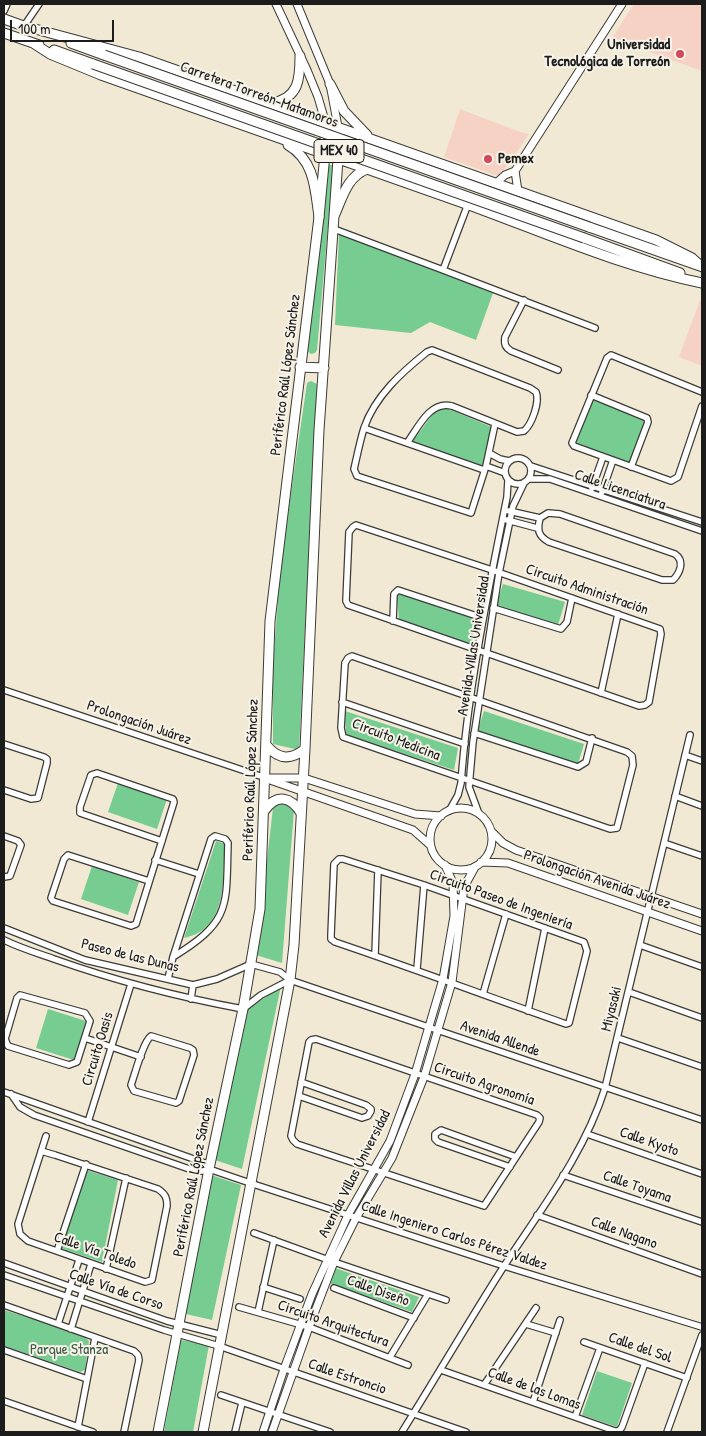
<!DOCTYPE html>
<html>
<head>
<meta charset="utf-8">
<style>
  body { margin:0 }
  #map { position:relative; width:706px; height:1436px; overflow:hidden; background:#f1e9d3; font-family:"Patrick Hand",sans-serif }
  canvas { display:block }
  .frame { position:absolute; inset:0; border:5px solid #1c1c1c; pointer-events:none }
  .scale { position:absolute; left:10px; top:20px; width:104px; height:22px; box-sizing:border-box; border:2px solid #1c1c1c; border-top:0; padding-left:6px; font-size:15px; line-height:18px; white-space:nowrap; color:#1c1c1c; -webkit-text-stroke:4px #f7f3e8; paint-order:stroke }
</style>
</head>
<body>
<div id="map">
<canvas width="706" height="1436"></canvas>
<div class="frame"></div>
<div class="scale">100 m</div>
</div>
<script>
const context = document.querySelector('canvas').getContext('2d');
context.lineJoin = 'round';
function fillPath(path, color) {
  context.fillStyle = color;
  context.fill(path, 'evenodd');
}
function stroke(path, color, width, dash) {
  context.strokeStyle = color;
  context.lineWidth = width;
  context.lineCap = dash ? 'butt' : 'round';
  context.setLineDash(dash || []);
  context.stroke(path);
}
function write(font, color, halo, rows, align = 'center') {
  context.font = font + ' "Patrick Hand",sans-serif';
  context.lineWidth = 4;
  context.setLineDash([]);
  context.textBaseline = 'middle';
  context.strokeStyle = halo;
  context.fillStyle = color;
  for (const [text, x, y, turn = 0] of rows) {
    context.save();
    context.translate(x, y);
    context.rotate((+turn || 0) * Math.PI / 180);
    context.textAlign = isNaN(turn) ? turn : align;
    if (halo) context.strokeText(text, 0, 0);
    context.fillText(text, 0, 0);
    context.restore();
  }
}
const built = new Path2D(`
  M634,4H702V71L612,38Z
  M460,109L520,132L529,134L508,165L498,176L444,157Z
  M700,300L702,301V366L679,357Z`);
const green = new Path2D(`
  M328,165H332L333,169L317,350L315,353L311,354L307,351Z
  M339,234L493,293L476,340L430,322L411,333L335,325Z
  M311,381L317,384L299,750L273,744V663L281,561L307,383Z
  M592,399L646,420L630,464L575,443Z
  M446,408L492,427L483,466L412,442L436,410Z
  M503,584L565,602L558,625L496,606Z
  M400,594L475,619L472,645L399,621L397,595Z
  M345,711L458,748L454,770L346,735Z
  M484,711L584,744L578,764L477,732Z
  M118,783L167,799L157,829L108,812Z
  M279,803L288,804L294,810L282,963L256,955L273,808L275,805Z
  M216,841L225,844C222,878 229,929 184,938Z
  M92,866L139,882L128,915L81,899Z
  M281,986L242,1169L215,1160L245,1012Z
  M48,1009L86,1021L74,1060L36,1048Z
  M86,1170L118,1180L102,1262L60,1248Z
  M211,1175L241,1185L212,1320L186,1314Z
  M335,1268L419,1297L412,1312L329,1283Z
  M4,1310L83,1335L89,1341L85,1370L80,1372L4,1346Z
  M181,1340L209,1345L193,1432H164Z
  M597,1371L632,1383L617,1427L582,1415Z`);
const minor = new Path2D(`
  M4,11L7,4
  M24,26L39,4
  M468,204L443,270L595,328
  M334,229L443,270
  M524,300L505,337C504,344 505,347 511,351L558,370
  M702,392L611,355L607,358L572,443L574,446L671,481L678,477L702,406
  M591,395L647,418L648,422L631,467
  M364,428L484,470
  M407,443C418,428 430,400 452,406L517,432L524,431C532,424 540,402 536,392L530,388L432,350L427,352C402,372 375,396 364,428C360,441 357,456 354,469L357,476L471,513L486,466L495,424
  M489,453L500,459L509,461
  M505 471a13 13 0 1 1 26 0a13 13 0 1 1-26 0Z
  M486,466L505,473
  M531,466L702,522
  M529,479H550L702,531
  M592,488L603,457
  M602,492L613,460
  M509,511L540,518
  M548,513L560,514L675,554C685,561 680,573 673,580H662L549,542C538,536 537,530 540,518Z
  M507,520L537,528
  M356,525L492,570L660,629L661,634L649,702L645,705L639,706L348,605L346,601L349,532L353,527Z
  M493,608L561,629L567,622L572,598
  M393,621L394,594L398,590L483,618
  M352,656L627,752L632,756L633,765L617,828L610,829L343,737L341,728L345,663L348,658Z
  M4,690L266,778
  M601,693L618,614
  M342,702L465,744
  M474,733L578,767L586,762L592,738
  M4,744L44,757L47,759V763L38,798L31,799L4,790
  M685,755L702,761
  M675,796L702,806
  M449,811L458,795L461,783C468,687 488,592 507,497L508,480
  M479,814L469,787L473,742L499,573L513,506L524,483
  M4,836L18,841L21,845L10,876L4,877
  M664,843L702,856
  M339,859H343L424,885L584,942L587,951L569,1023L566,1024C489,997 412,968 335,942L331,939V935L334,864Z
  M155,860L199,874
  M149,881L68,855L64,859L51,898L53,901L131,926L136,924L174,802L173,799L97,773L91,775L80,807V813L162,841
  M4,928L85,960L193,985L217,979L251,964L280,972L290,980L702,1120
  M4,940C20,948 37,953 54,959C116,981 178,997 243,1009L261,995L290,980
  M640,945L702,967
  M375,955L378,870
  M417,969L424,885
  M168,979L173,957L211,839L215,836L225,839L228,843C226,906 232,921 173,957
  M629,992L702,1018
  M483,994L506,914
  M20,995L85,1013L90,1021L77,1062L69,1065L8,1046L5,1039L17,998Z
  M191,999L193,985
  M528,1011L545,928
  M151,1036L190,1048L193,1050L194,1055L179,1101L176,1103L134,1091L131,1085C135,1074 143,1042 151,1036Z
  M85,1038L141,1057
  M618,1038L702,1067
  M316,1039L537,1115L540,1118L539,1122L484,1206L297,1144L293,1140L291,1136L309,1042L311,1040Z
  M4,1092L205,1163L209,1169L250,1183L504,1266L702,1327
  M11,1094L20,1107L34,1115L195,1171H203L209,1169
  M299,1096L362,1118L368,1116L371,1111V1109L366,1105L301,1082
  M88,1122L131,984
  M587,1134L702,1174
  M41,1151L55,1155L158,1189C165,1194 167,1197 167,1206L152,1280L145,1282L28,1241L20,1234L18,1224L46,1136
  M510,1167L438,1142L435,1139V1134L441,1130L516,1157
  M563,1175L702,1222
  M537,1215L702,1274
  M254,1233L334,1262L446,1300
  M57,1251L86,1164
  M4,1263L167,1321L222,1335
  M106,1269L126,1178
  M4,1275L164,1330L219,1346L466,1432
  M263,1287L300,1299
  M334,1288L414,1318
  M4,1305L134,1351L138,1355L139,1360L124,1432
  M239,1307L309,1327L408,1365
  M258,1312L274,1240
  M58,1324L79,1260
  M526,1324L556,1333
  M71,1329L91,1264
  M584,1342L687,1378
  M4,1350L87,1379
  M390,1357L428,1294
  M441,1370L615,1431H619L622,1427L645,1363
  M484,1385L536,1308
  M221,1395L330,1432
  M4,1401L93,1432
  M533,1402L560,1320
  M575,1417L600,1348
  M78,1427L95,1338
  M235,1432L242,1403
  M402,1432C437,1376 470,1319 506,1263C542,1208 585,1152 605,1088L690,735
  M667,1432L702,1335`);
const tertiary = new Path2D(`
  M276,4L307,70L318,97L325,121
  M297,4L330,84L338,127
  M515,171L518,191
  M496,183L505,175L515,171L622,4
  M266,778H304L415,814L441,816
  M270,780L413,830L430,845
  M430 839a31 31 0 1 1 62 0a31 31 0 1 1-62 0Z
  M491,831L503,843L516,850L702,914
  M481,862L508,863L702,931
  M263,1432L284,1369L312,1294L348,1215L390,1141L415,1074L443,979L454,916L453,883L445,865
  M272,1432L309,1327L334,1262L356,1218L392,1158L424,1077L452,982L464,887L475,867`);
const primary = new Path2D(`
  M300,367L324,368
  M267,746C279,760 291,760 305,749
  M265,810C277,793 291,797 301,813
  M158,1432L209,1169L243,1009L260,909L270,621L319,217L325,154V127
  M203,1432L290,980L294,945L305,749L319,430L338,159V127`);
const trunk = new Path2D(`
  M4,19L29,28
  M24,26L139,57L656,240L692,258L702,267
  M4,33L39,45
  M33,43L50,54L101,75C223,119 347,161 469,205C546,233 622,267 702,283
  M71,43L104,55
  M54,50L93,64
  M330,84L344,111L367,135
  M272,103C299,98 300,79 300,56
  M288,145C315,161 315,189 319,217
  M335,214C343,196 347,177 367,169
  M589,227L700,266
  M584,238L680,273`);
const trunkBridge = new Path2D(`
  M104,55L589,227
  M93,64L584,238`);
const markers = [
  [680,54,5,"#d1495b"],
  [488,159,5,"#d1495b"]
];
const shields = [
  [339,151,50]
];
const shieldNames = [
  ["MEX 40",339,151]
];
const poiNames = [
  ["Universidad",670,45],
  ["Tecnológica de Torreón",670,62],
  ["Pemex",498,159,"left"]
];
const streetNames = [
  ["Carretera Torreón-Matamoros",259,95,20],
  ["Periférico Raúl López Sánchez",286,375,-83],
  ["Calle Licenciatura",620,490,19],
  ["Circuito Administración",587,590,19],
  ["Avenida Villas Universidad",474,646,-81],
  ["Prolongación Juárez",139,723,19],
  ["Circuito Medicina",396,740,21],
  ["Periférico Raúl López Sánchez",251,780,-88],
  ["Prolongación Avenida Juárez",597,880,19],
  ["Circuito Paseo de Ingeniería",501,900,20],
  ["Paseo de las Dunas",130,956,14],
  ["Miyasaki",612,1009,-76],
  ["Avenida Allende",500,1039,19],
  ["Circuito Oasis",98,1049,-73],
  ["Circuito Agronomía",484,1084,19],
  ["Calle Kyoto",649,1142,19],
  ["Avenida Villas Universidad",355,1174,-63],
  ["Periférico Raúl López Sánchez",194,1177,-79],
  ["Calle Toyama",637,1187,19],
  ["Calle Nagano",624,1233,20],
  ["Calle Ingeniero Carlos Pérez Valdez",454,1236,18],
  ["Calle Vía Toledo",95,1251,19],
  ["Calle Vía de Corso",116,1290,19],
  ["Calle Diseño",378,1291,20],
  ["Circuito Arquitectura",333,1324,19],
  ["Calle del Sol",640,1348,19],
  ["Calle Estroncio",347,1377,19],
  ["Calle de las Lomas",534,1389,20]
];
const parkNames = [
  ["Parque Stanza",69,1350]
];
fillPath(built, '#f6d2c4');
fillPath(green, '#76cc91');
stroke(minor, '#3c3b37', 8);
stroke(tertiary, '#3c3b37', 9);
stroke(primary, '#3c3b37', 11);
stroke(trunk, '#3c3b37', 11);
stroke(minor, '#fff', 5.5);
stroke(tertiary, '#fff', 7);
stroke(primary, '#fff', 9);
stroke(trunk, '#fff', 9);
stroke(trunkBridge, '#3c3b37', 11, []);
stroke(trunkBridge, '#fff', 9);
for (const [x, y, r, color] of markers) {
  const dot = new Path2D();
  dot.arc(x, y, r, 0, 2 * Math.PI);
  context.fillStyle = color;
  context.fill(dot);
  stroke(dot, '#f7f3e8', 2);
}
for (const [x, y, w] of shields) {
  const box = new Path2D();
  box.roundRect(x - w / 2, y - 11.5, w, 23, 4);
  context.fillStyle = '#f7f3e8';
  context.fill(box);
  stroke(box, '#1c1c1c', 1);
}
write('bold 14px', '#1c1c1c', null, shieldNames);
write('bold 15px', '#1c1c1c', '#f7f3e8', poiNames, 'right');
write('15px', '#1c1c1c', '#f7f3e8', streetNames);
write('15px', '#3c5a45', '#f7f3e8', parkNames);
</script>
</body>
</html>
